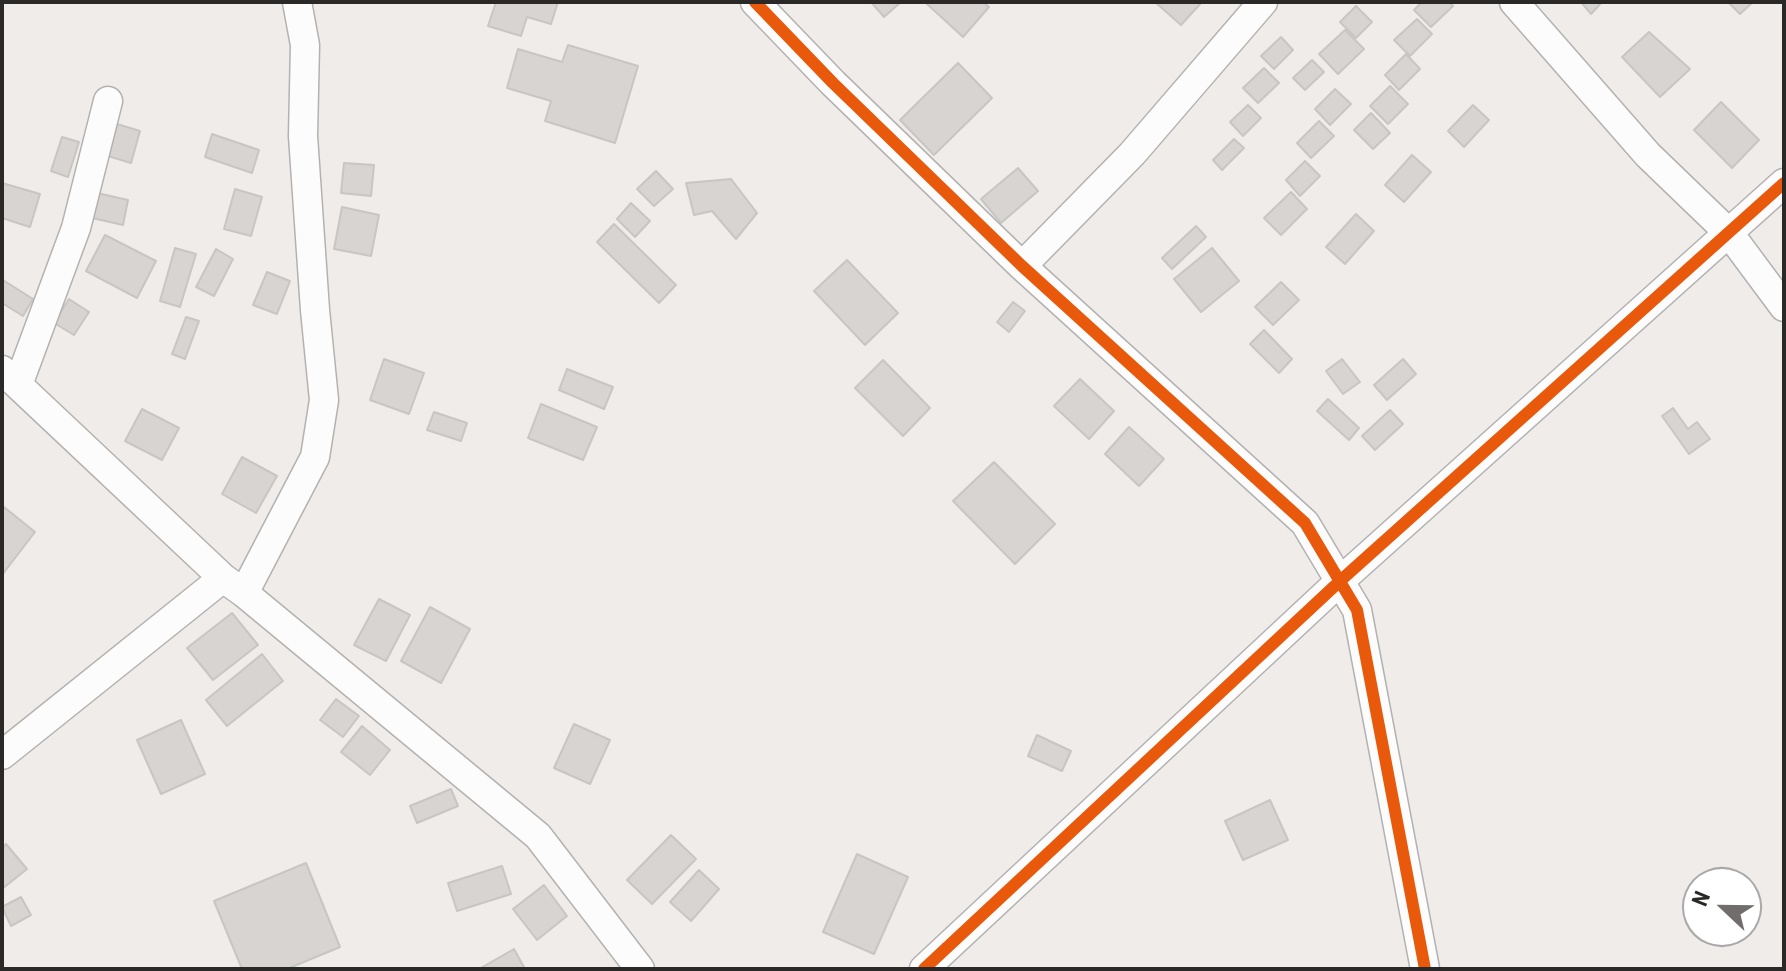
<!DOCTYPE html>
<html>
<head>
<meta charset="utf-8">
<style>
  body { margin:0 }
  #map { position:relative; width:1786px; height:971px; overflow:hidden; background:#efece9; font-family:"Roboto Condensed",sans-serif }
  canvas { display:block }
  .frame { position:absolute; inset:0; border:4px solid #2b2928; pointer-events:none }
  .north { position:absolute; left:1682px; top:867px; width:80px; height:80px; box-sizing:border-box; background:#fff; border:2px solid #aaa9a9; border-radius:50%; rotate:292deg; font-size:22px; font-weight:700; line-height:32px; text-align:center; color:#2b2928 }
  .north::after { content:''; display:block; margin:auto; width:28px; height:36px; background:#706d6c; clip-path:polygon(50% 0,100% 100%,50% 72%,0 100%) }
</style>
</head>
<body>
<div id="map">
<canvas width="1786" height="971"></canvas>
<div class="frame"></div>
<div class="north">N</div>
</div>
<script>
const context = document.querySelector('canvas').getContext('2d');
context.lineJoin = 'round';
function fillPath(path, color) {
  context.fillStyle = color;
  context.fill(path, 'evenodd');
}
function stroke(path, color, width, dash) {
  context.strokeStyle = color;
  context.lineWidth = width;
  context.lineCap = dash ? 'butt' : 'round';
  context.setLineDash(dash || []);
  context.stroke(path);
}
const building = new Path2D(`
  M496,2H558L551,24L527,17L521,36L488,26Z
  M871,2H901L884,17Z
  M930,2H983L989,7L963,37L927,4Z
  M1155,2H1202L1181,25Z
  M1422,2H1449L1453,6L1431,27L1414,10Z
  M1581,2H1602L1591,14Z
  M1728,2H1753L1740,14Z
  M1356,6L1372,22L1356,38L1340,22Z
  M1417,19L1432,34L1410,56L1394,40Z
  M1345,30L1364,49L1338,74L1319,54Z
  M1649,32L1690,69L1660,97L1622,57Z
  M1281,37L1293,50L1274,69L1261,56Z
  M568,45L638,66L615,143L545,121L551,101L507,88L518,49L562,62Z
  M1406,54L1420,69L1399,90L1385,75Z
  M1312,60L1324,72L1305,90L1293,78Z
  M958,63L992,98L934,155L900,120Z
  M1264,68L1279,83L1258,103L1243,88Z
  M1390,86L1408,104L1388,124L1370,106Z
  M1335,89L1351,104L1330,125L1315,109Z
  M1721,102L1759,140L1732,168L1694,130Z
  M1248,105L1261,118L1243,136L1230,122Z
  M1473,105L1489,120L1464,147L1448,131Z
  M1371,113L1390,133L1373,149L1354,130Z
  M1319,121L1334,136L1311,158L1297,143Z
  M117,124L140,131L131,163L108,156Z
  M212,134L259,150L252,173L205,157Z
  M62,137L79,142L68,177L51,171Z
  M1234,139L1244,148L1222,170L1213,160Z
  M1412,155L1431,172L1404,202L1385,185Z
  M1305,161L1320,176L1300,196L1286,180Z
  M344,163L374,165L371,196L341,193Z
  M1018,168L1038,191L1001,223L981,199Z
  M656,171L673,189L654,206L637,189Z
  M731,179L757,213L736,239L712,211L694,215L686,183Z
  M2,183L40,194L30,227L2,218Z
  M235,189L262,197L251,236L224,229Z
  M1291,192L1307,209L1281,235L1264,218Z
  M97,193L128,200L123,225L92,218Z
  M631,203L650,221L635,237L617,219Z
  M342,207L379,215L371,256L334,249Z
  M1356,214L1374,231L1345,264L1326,247Z
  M614,224L676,285L659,303L597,242Z
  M1196,226L1206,237L1172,269L1162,258Z
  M105,235L156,261L137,298L86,271Z
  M175,248L196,254L180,307L160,301Z
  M1212,248L1239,281L1201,312L1174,279Z
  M216,249L233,259L214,296L196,287Z
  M847,260L898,313L865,345L814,291Z
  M267,272L290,281L277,314L253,305Z
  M3,280L33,299L23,316L2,303Z
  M1281,282L1299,300L1273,325L1255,307Z
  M69,299L89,312L74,335L54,323Z
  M1013,302L1025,311L1009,332L997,322Z
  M186,317L199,321L185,359L172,354Z
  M1264,330L1292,359L1279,373L1250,344Z
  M384,359L424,373L409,414L370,400Z
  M1342,359L1360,382L1343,394L1326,371Z
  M1403,359L1416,374L1387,400L1374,385Z
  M883,360L930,408L903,436L855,388Z
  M567,369L613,387L604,409L559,390Z
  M1080,379L1114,411L1089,439L1054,406Z
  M1328,399L1359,428L1349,440L1317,411Z
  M541,404L597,427L583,460L528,438Z
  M1673,408L1688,429L1697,422L1710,439L1689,454L1662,416Z
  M142,409L179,428L162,460L125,441Z
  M1390,410L1403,424L1375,450L1362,436Z
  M434,412L467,423L461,441L427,430Z
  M1129,427L1164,459L1139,486L1105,454Z
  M242,457L277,476L256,513L222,494Z
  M994,462L1055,524L1015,564L953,501Z
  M4,507L35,532L2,575V510Z
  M379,599L410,615L386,661L354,645Z
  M430,607L470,629L441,683L401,661Z
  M232,613L258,645L213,680L187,648Z
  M262,654L283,681L227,726L206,700Z
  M336,699L359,716L343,737L320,720Z
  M181,720L205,774L161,794L137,740Z
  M574,724L610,740L590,784L554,768Z
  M362,726L390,750L370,775L341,752Z
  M1037,735L1071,751L1062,771L1028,756Z
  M451,789L458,806L417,823L410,806Z
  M1270,800L1288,840L1243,860L1225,821Z
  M671,835L696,859L652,904L627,880Z
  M6,844L27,869L2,889V848Z
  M857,854L908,877L874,954L823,932Z
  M306,863L340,947L287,969H242L214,901Z
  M502,866L511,894L457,911L448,883Z
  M699,870L719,889L691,921L670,902Z
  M544,885L567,916L537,940L513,909Z
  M21,897L31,915L11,926L2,907Z
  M514,949L525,969H479Z`);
const minor = new Path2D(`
  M755,2L833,83L1022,266L1305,523L1357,610L1425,969
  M1514,2L1648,155L1729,233L1784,307
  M1022,266L1132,154L1263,2
  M2,370L223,578L244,593L538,836L640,969
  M18,385L76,228L108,101
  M244,593L315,457L324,400L315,310L303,136L305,45L297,2
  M2,755L223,578
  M924,969L1340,581L1784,183`);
const cycleway = new Path2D(`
  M755,2L833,83L1022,266L1305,523L1357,610L1425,969
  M924,969L1340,581L1784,183`);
fillPath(building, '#d7d4d2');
stroke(building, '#c8c6c4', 2);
stroke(minor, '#b4b2b0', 31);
stroke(minor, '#fdfcfc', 28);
stroke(cycleway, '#e8590c', 12);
</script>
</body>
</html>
